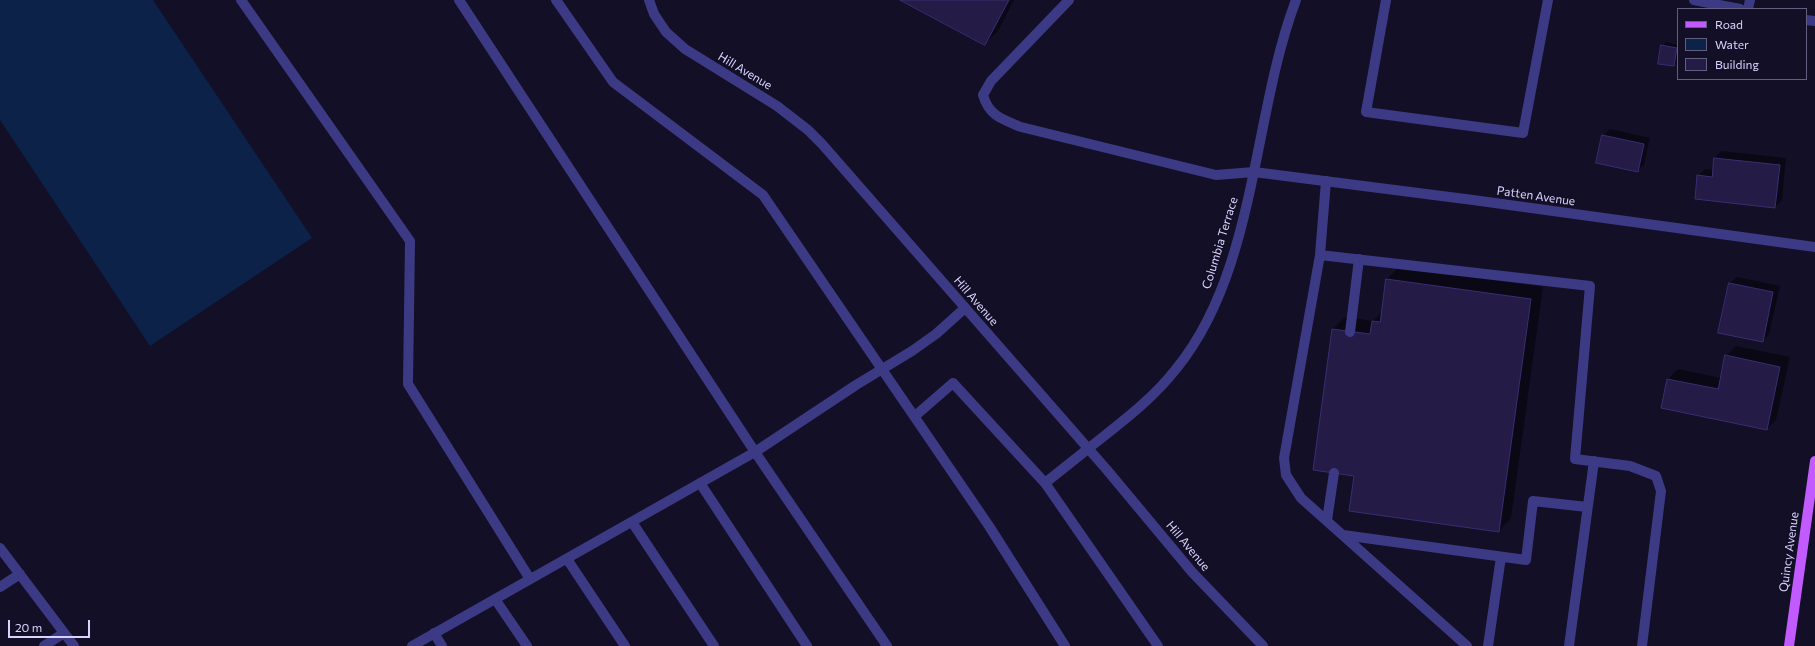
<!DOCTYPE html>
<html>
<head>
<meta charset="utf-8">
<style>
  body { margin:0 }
  #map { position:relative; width:1815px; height:646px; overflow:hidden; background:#130f26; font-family:Commissioner,sans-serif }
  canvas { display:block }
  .legend { position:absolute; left:1677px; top:8px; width:130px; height:72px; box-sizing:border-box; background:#130f26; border:1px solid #625e7d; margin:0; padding:5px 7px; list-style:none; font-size:12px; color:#d9d4ff }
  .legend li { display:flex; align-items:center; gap:8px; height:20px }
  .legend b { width:20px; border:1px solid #625e7d }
  .scale { position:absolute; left:8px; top:620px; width:82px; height:18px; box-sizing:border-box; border:2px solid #d9d4ff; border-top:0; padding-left:5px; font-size:12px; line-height:14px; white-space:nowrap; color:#d9d4ff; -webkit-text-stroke:3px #130f26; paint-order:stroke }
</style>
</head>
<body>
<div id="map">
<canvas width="1815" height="646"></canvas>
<ul class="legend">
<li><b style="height:5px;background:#c25bff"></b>Road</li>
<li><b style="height:11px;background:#0c2248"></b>Water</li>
<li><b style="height:11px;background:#241b47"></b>Building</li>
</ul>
<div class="scale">20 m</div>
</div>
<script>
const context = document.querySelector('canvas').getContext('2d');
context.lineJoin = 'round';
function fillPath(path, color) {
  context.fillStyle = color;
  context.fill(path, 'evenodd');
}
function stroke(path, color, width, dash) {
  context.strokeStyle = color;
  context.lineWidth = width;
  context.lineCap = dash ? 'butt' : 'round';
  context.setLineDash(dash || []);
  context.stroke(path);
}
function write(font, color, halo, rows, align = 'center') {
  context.font = font + ' Commissioner,sans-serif';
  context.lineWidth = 3;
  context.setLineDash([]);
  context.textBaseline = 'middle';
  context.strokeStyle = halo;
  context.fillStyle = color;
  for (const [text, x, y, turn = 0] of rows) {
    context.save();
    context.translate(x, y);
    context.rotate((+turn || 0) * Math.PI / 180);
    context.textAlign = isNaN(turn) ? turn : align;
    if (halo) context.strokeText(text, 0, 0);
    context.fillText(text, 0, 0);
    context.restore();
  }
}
const water = new Path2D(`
  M0,0H153L312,238L150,346L0,120Z`);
const shadow = new Path2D(`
  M903,0H1014L998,31L985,44Z
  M1666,42L1678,45L1677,62L1674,65L1662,46Z
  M1610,129L1650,138L1644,164L1638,171L1603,136Z
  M1721,151L1786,158L1782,200L1775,207L1698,176L1705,169L1713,170L1715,158Z
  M1399,267L1543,287L1511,518L1499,531L1355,475L1333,329L1345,317L1373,321L1382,312L1387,279Z
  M1737,277L1780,286L1769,334L1763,341L1730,283Z
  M1736,346L1790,357L1776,420L1767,429L1662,407L1668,379L1678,369L1721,378L1726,356Z`);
const building = new Path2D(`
  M900,0H1009L985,45Z
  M1661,45L1677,48L1674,66L1658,64Z
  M1602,135L1644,144L1638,172L1596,163Z
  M1714,158L1780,165L1775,208L1695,199L1697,175L1712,177Z
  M1386,279L1531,299L1499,532L1349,511L1354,476L1313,470L1332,329L1370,334L1372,321L1380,322Z
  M1729,283L1773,292L1763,342L1718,333Z
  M1725,355L1780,367L1767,430L1661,408L1667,379L1718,389Z`);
const lane = new Path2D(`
  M241,0L410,241L408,384L530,579
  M459,0L755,452L887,646
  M556,0L613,82L763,195L989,526L1065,646
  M1069,0L991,81L983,95C989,116 1002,119 1021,127L1216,175L1254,172
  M1386,0L1366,112L1523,133L1548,0
  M1694,0L1740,9
  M1748,9L1750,0
  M1806,20L1815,21
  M1326,181L1320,255L1284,458L1286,475L1301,498L1467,646
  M1320,255L1590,286L1575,459L1630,466L1656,476L1661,491L1642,646
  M1350,332L1359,259
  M915,416L953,383L1045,483L1089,448
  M700,483L807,646
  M1045,483L1158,646
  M1327,520L1334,473
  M632,522L714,646
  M1343,535L1526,560L1533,501L1587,507
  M0,548L74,646
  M567,559L625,646
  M0,587L20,574
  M495,599L527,646
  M434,633L442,646
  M44,646L64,633
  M412,646L755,452L856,385L912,351L936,334L965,308
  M1488,646L1501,557
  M1569,646L1594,461`);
const street = new Path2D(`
  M649,0L654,14L666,32L685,49L777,106L808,130L822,144L1107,470L1192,572L1263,646
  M1254,172L1473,200L1815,247
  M1089,448C1119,424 1152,400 1176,369C1257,270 1252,116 1296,0`);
const primary = new Path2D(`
  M1789,646L1815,461`);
const streetNames = [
  ["Hill Avenue",745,71,31],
  ["Patten Avenue",1536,196,8],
  ["Columbia Terrace",1220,243,-73],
  ["Hill Avenue",976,301,49],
  ["Hill Avenue",1188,546,50],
  ["Quincy Avenue",1789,552,-82]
];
fillPath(water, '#0c2248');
fillPath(shadow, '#0007');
fillPath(building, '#241b47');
stroke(building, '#3b2d73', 1);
stroke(lane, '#3d3a85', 10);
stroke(street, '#3d3a85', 10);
stroke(primary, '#c25bff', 10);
write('12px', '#d9d4ff', '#130f26', streetNames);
</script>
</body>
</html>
